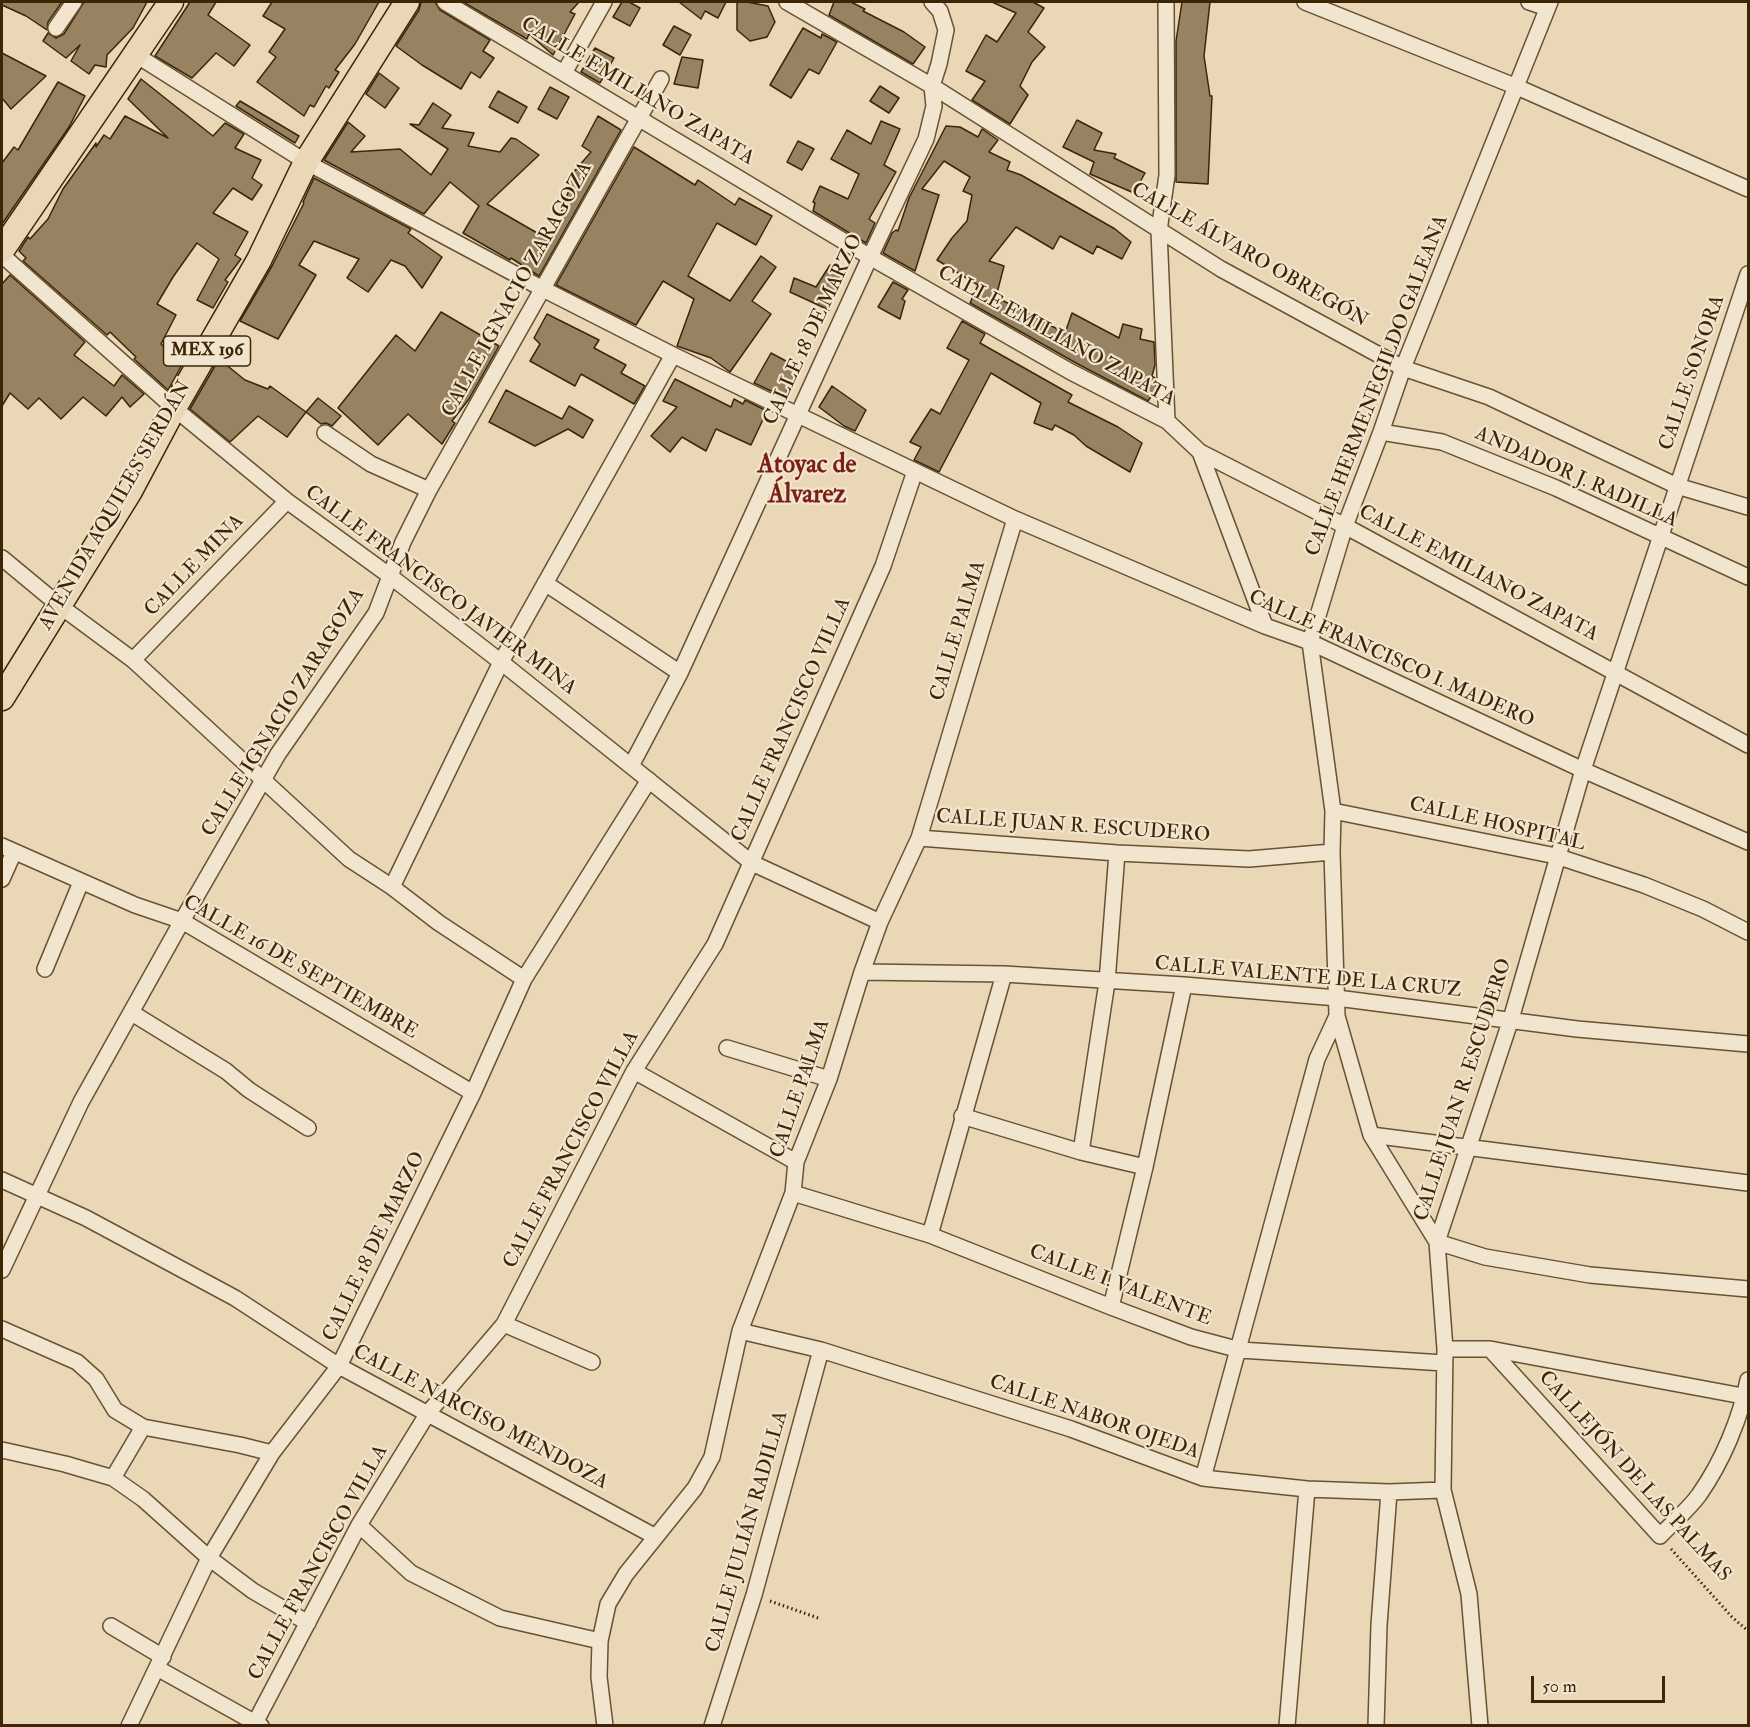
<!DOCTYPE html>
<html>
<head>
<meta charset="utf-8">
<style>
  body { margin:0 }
  #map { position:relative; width:1750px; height:1727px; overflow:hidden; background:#ead7b6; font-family:"IM FELL Double Pica",serif }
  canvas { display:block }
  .frame { position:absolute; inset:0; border:3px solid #3d2605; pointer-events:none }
  .scale { position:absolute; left:1531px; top:1676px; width:134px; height:27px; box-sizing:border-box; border:3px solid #3d2605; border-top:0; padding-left:8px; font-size:18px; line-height:21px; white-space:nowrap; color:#3d2605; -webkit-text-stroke:4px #f1e5d0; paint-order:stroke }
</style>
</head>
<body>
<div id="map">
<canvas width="1750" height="1727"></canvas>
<div class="frame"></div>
<div class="scale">50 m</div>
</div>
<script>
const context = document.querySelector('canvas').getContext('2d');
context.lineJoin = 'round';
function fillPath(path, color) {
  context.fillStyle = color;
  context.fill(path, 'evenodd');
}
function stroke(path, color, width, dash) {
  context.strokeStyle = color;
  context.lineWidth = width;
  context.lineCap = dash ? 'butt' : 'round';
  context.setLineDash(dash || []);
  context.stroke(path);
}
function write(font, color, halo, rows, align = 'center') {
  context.font = font + ' "IM FELL Double Pica",serif';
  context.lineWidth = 4.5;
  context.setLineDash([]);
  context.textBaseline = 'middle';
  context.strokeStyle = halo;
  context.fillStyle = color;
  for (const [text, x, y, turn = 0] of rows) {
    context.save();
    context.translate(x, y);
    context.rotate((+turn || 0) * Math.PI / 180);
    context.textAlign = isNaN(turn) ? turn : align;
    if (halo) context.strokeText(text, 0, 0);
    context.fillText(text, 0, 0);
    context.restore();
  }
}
const building = new Path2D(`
  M2,2H62L48,22L47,30L26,16L2,5Z
  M84,2H147L133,28L107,55L106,67L95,65L89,74L71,61L80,45L66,58L43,41L48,33L56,38L64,34Z
  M190,2H216L208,15L250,45L234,66L216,53L192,78L155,56Z
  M272,2H379L355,44L335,70L339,72L329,88L326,86L314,107L310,105L304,116L257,82L276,57L269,52L285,29L263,16Z
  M421,2H435L440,10L490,40L483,51L494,58L480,78L471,72L461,89L422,65L396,46L419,10Z
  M463,2H579L570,12L575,14L553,55L529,34L527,39Z
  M622,2H629L640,8L630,26L613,17Z
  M679,2H726L718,18L705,11L701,19Z
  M737,2H747L768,6L775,22L767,37L750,41L737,30Z
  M834,2H851L865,9L863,11L904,32L925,47L913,64L829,15Z
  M992,2H1033L1044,8L1028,32L1045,47L1032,62L1020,86L1028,95L1010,124L972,100L985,81L966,71L986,35L997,42L1016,13Z
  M1182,2H1210L1204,56L1210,96H1212L1208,184L1176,182V41Z
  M674,26L691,35L680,55L663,45Z
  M803,28L821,38L822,34L837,42L819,74L809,69L791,98L770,85Z
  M595,48L614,58L600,83L581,72Z
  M2,53L46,76L11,109L2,98Z
  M682,57L703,60L698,88L674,84Z
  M379,73L399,88L385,108L366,94Z
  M141,79L213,136L225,123L244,134L235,148L261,160L252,178L262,185L252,200L233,188L213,213L248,232L235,255L241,259L225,280L228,282L213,308L197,300L219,259L197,243L173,277L157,304L176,315L161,344L183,363L168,390L134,359L136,357L110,332L107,335L23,261L26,258L19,251L28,237L30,239L48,219L63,189L96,143V147L104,135L110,139L125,116L168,138L128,99Z
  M58,82L85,96L69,127L2,224V163L14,147L18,150Z
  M880,86L899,98L889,113L870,101Z
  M550,87L569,97L557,119L538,109Z
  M498,91L527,107L518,123L489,107Z
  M240,101L299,136L295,143L236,106Z
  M433,103L451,115L442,128L474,133L468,146L500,152L511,138L516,139L539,155L487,204L551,241L570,187L565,182L591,152L582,146L598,116L621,130L539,276L511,258L510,260L463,233L479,206L450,182L424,214L324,160L348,122L365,136L351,152L400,149L431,175L448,149L410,124L419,125Z
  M1077,120L1102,133L1094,150L1116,154L1114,158L1145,173L1134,193L1090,174L1094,162L1063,147Z
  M881,121L900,129L884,165L896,172L869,219L875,223L866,243L813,211L815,203L813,202L820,186L848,199L859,174L831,159L847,130L871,144Z
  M946,126L960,127L978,137L982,129L998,140L989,152L1010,162L1007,170L1021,175L1115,229L1131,242L1122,259L1097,246L1093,254L1060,236L1053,249L1016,227L989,261L1004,266L996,297L1065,333L1072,313L1119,338L1123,324L1142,329L1140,339L1154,342L1155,365L1152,376L1155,378L1156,389L1148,401L1076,363L970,303L978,285L937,260L952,238L967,221L972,195L963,191L970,177L944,161L922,189L939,195L915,271L883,253L892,233L896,230L898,231L909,198Z
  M798,141L814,149L802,170L787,162Z
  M634,147L695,185L698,180L735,205L739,198L772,216L756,245L717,223L688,276L730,301L761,256L776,267L752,301L771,314L730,372L711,358L677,346L694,299L663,281L636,325L556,285Z
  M314,178L411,229L408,233L442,257L422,288L405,266L391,260L368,292L347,278L359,259L314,241L299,265L316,275L278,339L240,321L272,266L304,203L303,202Z
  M830,265L846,275L831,294L829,310L790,292L794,278L816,287Z
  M10,275L85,342L74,355L114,386L122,375L144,394L130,407L122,397L106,416L83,397L61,419L39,398L28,409L10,393L2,406V284Z
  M893,282L908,290L902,299L905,301L900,319L878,307Z
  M441,312L499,346L469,399L452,421L455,423L442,444L408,414L378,445L338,408L396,335L415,351Z
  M547,314L599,340L594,348L626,365L621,373L645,386L634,404L581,374L575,386L530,361L540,344L534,338Z
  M962,321L985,334L980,343L1072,395L1068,402L1118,427L1142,443L1130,472L1086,446L1074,435L1055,425L1052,430L1034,423L1041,403L991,373L939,472L914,460L921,447L910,442L931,409L940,414L969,360L947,348Z
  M771,353L799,368L784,397L754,383Z
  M219,359L245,380L268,389L270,386L306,412L287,437L258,416L230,442L190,409Z
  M675,379L731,407L734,399L743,404L745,400L767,411L751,445L716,429L706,451L682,437L670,452L651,436L677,407L663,401Z
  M832,386L866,410L855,431L844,426L819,407Z
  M506,390L562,419L569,406L593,420L583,438L568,429L535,446L489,422Z
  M318,398L341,416L332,426L326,423L321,424L306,412Z`);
const path = new Path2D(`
  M1671,1549L1732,1617L1748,1631
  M770,1601L821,1619`);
const minor = new Path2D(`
  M445,2L870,257L1071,372L1167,421L1200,452L1345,526L1748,745
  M787,2L932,86L1221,269L1403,368L1489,397L1677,486L1748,507
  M1166,2L1167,175L1159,231L1167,421
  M1305,2L1517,87L1748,189
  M1529,2L1547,8
  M56,28L74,2
  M136,55L306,162L543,289L673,355L1015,519L1265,626L1310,642L1583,770L1748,842
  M564,73L604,2
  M2,255L174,408L287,501L390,576L501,662L752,863L880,922
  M1381,432L1442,442L1556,488L1748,577
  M325,433L371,464L429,490
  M1200,452L1265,626
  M2,558L60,606L133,660L349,859L392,887L439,923L524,979
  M545,583L680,673
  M133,660L287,501
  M631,766L680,673L870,257L926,139L934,106L932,86L939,64L946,30L940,11L932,2
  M1333,811L1556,856L1644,885L1703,909L1748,932
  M919,838L1117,853L1249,859L1332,852
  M2,846L135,905L182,921L473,1093
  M2,879L14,852
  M392,887L501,662L673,355
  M45,969L81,882
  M862,972L1004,974L1184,985L1337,998L1577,1029L1748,1044
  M132,1013L226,1071L249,1090L308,1128
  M727,1048L829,1079
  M634,1071L796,1162
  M962,1116L1081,1152L1145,1167
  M1371,1135L1748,1183
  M1081,1152L1107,982L1117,853
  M2,1180L86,1218L235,1298L339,1366L656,1537
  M793,1193L930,1235L1111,1307L1191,1337L1240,1350L1444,1363
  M930,1235L1004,974
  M1437,1242L1371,1135L1337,1016L1332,852L1333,811L1310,642L1345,526L1381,432L1403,368L1550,2
  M1437,1242L1485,1257L1590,1275L1748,1289
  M2,1270L81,1102L182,921L278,754L376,613L403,542L429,490L661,79
  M1111,1307L1145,1167L1184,985
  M504,1324L592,1362
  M2,1329L77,1362L96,1379L115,1410L143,1427L240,1445L272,1453
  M740,1331L821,1350L1071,1429L1203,1478L1307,1489L1389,1492L1443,1490
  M1445,1349H1490L1748,1397
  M1490,1349L1660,1536C1672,1523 1688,1510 1699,1495C1722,1462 1740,1420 1748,1380
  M2,1450L65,1464L113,1478L143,1499L209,1558L253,1591L308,1623
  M113,1478L143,1427
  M1203,1478L1317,1059L1337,1016
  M359,1525L411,1573L500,1618L600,1641
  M111,1626L163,1657
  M157,1668L261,1726
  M256,1721L359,1525L428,1413L504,1324L634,1071L715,944L883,566L915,471
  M129,1726L209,1558L272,1453L339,1366L473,1093L524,979L649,780
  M605,1726L599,1677L600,1641L608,1604L626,1574L695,1488L712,1457L740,1331L793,1193L796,1162L829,1079L862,972L880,922L919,838L1015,519
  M712,1726L754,1595L821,1350
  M1287,1726L1307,1489
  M1376,1726L1379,1625L1389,1492
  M1480,1726L1469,1594L1443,1490L1445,1349L1437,1242L1511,1019L1583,770L1748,274`);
const primary = new Path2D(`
  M2,250L171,2
  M2,698L130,491L174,408L259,260L306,162L407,2`);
const shields = [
  [207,351,87]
];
const shieldNames = [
  ["MEX 196",207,351]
];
const streetNames = [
  ["CALLE EMILIANO ZAPATA",637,92,31],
  ["CALLE ÁLVARO OBREGÓN",1249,256,30],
  ["CALLE IGNACIO ZARAGOZA",518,290,-61],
  ["CALLE 18 DE MARZO",814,330,-65],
  ["CALLE EMILIANO ZAPATA",1056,337,29],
  ["CALLE SONORA",1693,373,-71],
  ["CALLE HERMENEGILDO GALEANA",1378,386,-69],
  ["ANDADOR J. RADILLA",1576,478,24],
  ["AVENIDA AQUILES SERDÁN",116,506,-60],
  ["CALLE MINA",195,566,-46],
  ["CALLE EMILIANO ZAPATA",1478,574,28],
  ["CALLE FRANCISCO JAVIER MINA",440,591,37],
  ["CALLE PALMA",959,631,-73],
  ["CALLE FRANCISCO I. MADERO",1391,660,24],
  ["CALLE IGNACIO ZARAGOZA",284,713,-58],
  ["CALLE FRANCISCO VILLA",792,720,-66],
  ["CALLE HOSPITAL",1497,825,13],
  ["CALLE JUAN R. ESCUDERO",1073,827,4],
  ["CALLE 16 DE SEPTIEMBRE",300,968,30],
  ["CALLE VALENTE DE LA CRUZ",1308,978,5],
  ["CALLE PALMA",801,1089,-71],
  ["CALLE JUAN R. ESCUDERO",1464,1090,-72],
  ["CALLE FRANCISCO VILLA",572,1150,-62],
  ["CALLE 18 DE MARZO",375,1247,-64],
  ["CALLE I. VALENTE",1120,1286,21],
  ["CALLE NARCISO MENDOZA",480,1418,28],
  ["CALLE NABOR OJEDA",1094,1418,19],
  ["CALLEJÓN DE LAS PALMAS",1634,1477,48],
  ["CALLE JULIÁN RADILLA",748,1532,-74],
  ["CALLE FRANCISCO VILLA",319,1563,-61]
];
const districtNames = [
  ["Atoyac de",807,466],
  ["Álvarez",807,496]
];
fillPath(building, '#978261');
stroke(building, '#3d2605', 1.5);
stroke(minor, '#685231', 18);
stroke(primary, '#3d2605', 27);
stroke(path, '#3d2605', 3, [1.5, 3]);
stroke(minor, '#f1e5d0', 15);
stroke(primary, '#ead7b6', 24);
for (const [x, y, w] of shields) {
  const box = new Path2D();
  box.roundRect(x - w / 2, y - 15, w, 30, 4.5);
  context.fillStyle = '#f1e5d0';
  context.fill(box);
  stroke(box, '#3d2605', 1.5);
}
write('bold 18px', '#3d2605', null, shieldNames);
write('20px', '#3d2605', '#f1e5d0', streetNames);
write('bold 26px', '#7a1f14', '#f1e5d0', districtNames);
</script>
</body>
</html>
